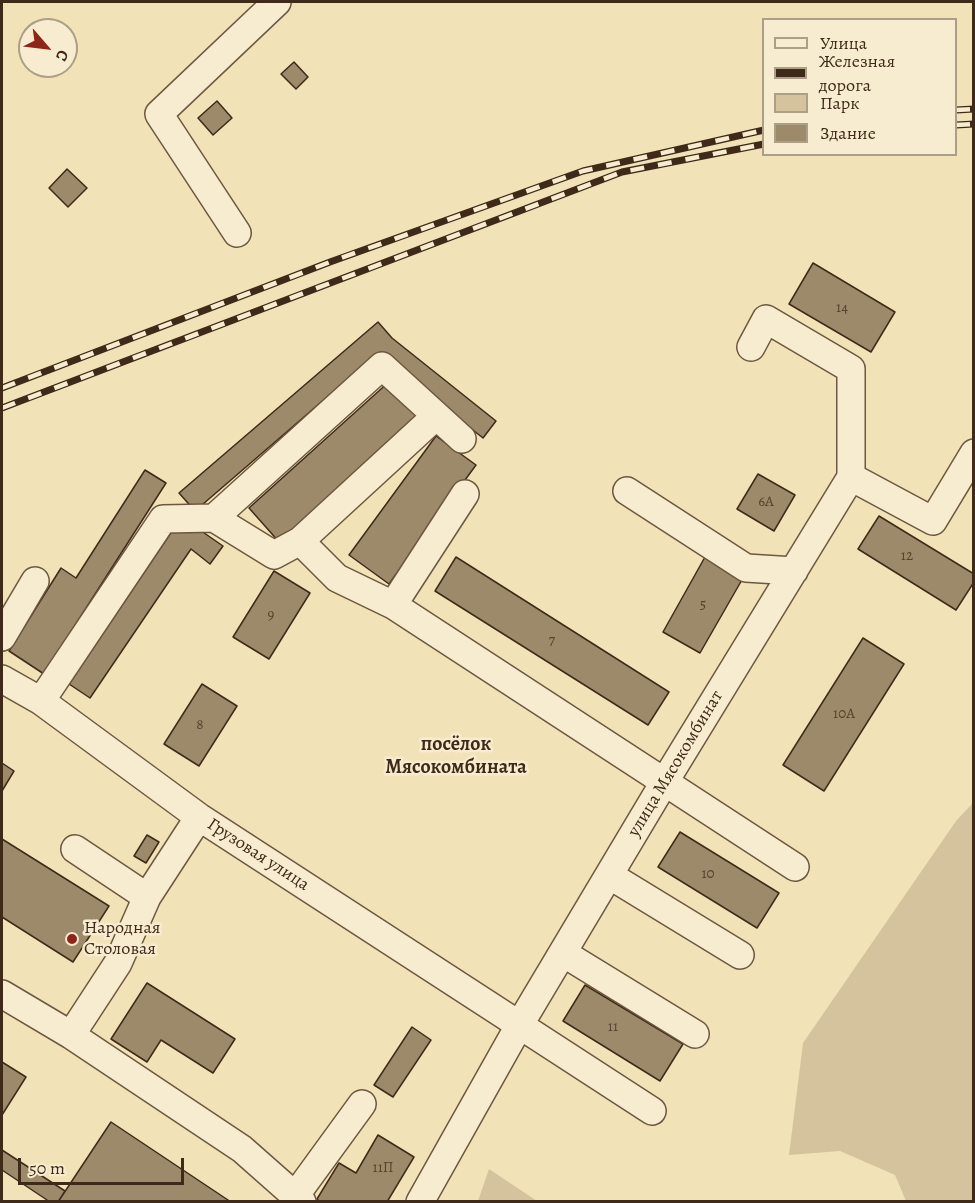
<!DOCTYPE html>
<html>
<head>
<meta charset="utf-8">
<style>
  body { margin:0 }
  #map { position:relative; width:975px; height:1203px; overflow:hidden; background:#f2e2b7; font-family:Alegreya,serif }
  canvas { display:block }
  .frame { position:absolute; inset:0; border:3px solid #3f2a19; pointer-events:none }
  .legend { position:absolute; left:762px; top:18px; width:195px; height:138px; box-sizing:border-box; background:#f7ecd0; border:2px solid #ad9e87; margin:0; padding:8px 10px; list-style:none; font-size:18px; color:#3f2a19 }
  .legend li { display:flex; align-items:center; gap:12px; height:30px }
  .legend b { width:30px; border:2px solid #ad9e87 }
  .north { position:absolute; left:18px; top:18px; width:60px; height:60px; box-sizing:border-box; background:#f7ecd0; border:2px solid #ad9e87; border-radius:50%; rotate:118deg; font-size:16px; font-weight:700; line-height:24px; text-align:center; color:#3f2a19 }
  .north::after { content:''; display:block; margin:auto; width:21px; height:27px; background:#8f2418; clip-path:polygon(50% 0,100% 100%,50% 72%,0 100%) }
  .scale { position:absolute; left:18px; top:1158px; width:166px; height:27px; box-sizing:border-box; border:3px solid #3f2a19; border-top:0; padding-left:8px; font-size:18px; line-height:21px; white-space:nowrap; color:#3f2a19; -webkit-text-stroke:4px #f7ecd0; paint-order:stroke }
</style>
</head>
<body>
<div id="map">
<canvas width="975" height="1203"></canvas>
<div class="frame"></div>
<ul class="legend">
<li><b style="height:8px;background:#f7ecd0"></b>Улица</li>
<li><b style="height:8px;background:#3f2a19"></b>Железная дорога</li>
<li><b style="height:16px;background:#d4c39c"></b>Парк</li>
<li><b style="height:16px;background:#9c8a6b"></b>Здание</li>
</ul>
<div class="north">С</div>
<div class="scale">50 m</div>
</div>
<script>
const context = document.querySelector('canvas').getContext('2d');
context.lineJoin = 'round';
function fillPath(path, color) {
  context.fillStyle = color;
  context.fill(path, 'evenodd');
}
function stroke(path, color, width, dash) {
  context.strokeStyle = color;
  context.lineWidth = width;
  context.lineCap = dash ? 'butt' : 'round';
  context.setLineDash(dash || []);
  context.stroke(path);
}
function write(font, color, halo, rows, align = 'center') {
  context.font = font + ' Alegreya,serif';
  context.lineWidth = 5;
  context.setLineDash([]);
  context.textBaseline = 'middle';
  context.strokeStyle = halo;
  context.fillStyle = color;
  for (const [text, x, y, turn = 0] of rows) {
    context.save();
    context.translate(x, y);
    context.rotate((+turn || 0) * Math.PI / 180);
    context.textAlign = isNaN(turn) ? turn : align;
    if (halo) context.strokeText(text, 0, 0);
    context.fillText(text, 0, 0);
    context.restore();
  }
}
const green = new Path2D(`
  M973,803V1201H906L895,1175L840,1151L789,1155L803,1043L956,821Z
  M489,1169L537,1201H478Z`);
const building = new Path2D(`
  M294,62L308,77L296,89L281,74Z
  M217,101L232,118L213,135L198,118Z
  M67,169L87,188L68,207L49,188Z
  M813,263L895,312L871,352L789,304Z
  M378,322L392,338L496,421L483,438L377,354L195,511L179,493Z
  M391,380L422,415L280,543L249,508Z
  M436,436L476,465L389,584L349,555Z
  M145,470L166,483L44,674L9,651L61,568L76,578Z
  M758,474L795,495L774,531L737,509Z
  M879,516L974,574V582L956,610L858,549Z
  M197,528L223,546L210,564L191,549L90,698L69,684L172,531Z
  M456,557L669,692L648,725L435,591Z
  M705,557L743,578L700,653L663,632Z
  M274,571L310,593L269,659L233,637Z
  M863,638L904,664L824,791L783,765Z
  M202,684L237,706L199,766L164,744Z
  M2,763L14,771L2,791Z
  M680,832L779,893L757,928L658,867Z
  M147,835L159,842L146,863L134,856Z
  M2,839L109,906L73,962L2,917Z
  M147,983L235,1039L213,1073L161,1040L147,1062L111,1039Z
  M585,985L683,1044L660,1081L563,1021Z
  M412,1027L431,1040L393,1097L374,1085Z
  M2,1062L26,1077L2,1115Z
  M111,1122L231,1202H58Z
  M378,1135L414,1157L387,1202H320L317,1199L339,1163L356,1173Z
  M2,1150L65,1191L58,1202H50L2,1170Z`);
const minor = new Path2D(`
  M237,233L159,114L277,2
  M751,347L766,319L851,369V477
  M436,416L300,541L337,578L393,605L795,867
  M627,491L746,568L794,571
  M214,518L274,555L300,541
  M393,605L465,494
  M2,637L35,581
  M2,679L41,701L199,817L652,1111
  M41,701L163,519L214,518L382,366L462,439
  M609,875L740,955
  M147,897L199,817
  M563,953L695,1034
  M2,994L71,1035L242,1149L302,1202
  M71,1035L118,963L147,897L75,849
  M295,1196L362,1104
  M420,1202L520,1024L665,781L851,477L933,521L974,453`);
const rail = new Path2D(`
  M956,110L974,109
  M956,125L974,124
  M2,388L330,262L583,171L764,130
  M2,408L622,172L764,144`);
const markers = [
  [72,939,6,"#8f2418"]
];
const numberNames = [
  ["14",842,308],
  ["6А",766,502],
  ["12",907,556],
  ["5",703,605],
  ["9",271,615],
  ["7",552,641],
  ["10А",844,714],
  ["8",200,725],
  ["10",708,874],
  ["11",613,1027],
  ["11П",383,1168]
];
const streetNames = [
  ["улица Мясокомбинат",676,764,-59],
  ["Грузовая улица",258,855,33]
];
const poiNames = [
  ["Народная",84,929],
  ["Столовая",84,950]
];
const neighbourhoodNames = [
  ["посёлок",456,745],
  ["Мясокомбината",456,768]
];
fillPath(green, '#d4c39c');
fillPath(building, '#9c8a6b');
stroke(building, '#3f2a19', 1.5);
stroke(minor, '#6c5840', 30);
stroke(minor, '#f7ecd0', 27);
stroke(rail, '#3f2a19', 7);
stroke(rail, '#f7ecd0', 4.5, [14]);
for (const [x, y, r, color] of markers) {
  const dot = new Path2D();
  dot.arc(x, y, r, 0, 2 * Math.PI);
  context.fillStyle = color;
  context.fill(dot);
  stroke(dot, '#f7ecd0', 2);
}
write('15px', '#56422e', null, numberNames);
write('18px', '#3f2a19', '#f7ecd0', streetNames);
write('18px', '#3f2a19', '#f7ecd0', poiNames, 'left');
write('bold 20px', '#3f2a19', '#f7ecd0', neighbourhoodNames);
</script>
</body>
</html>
